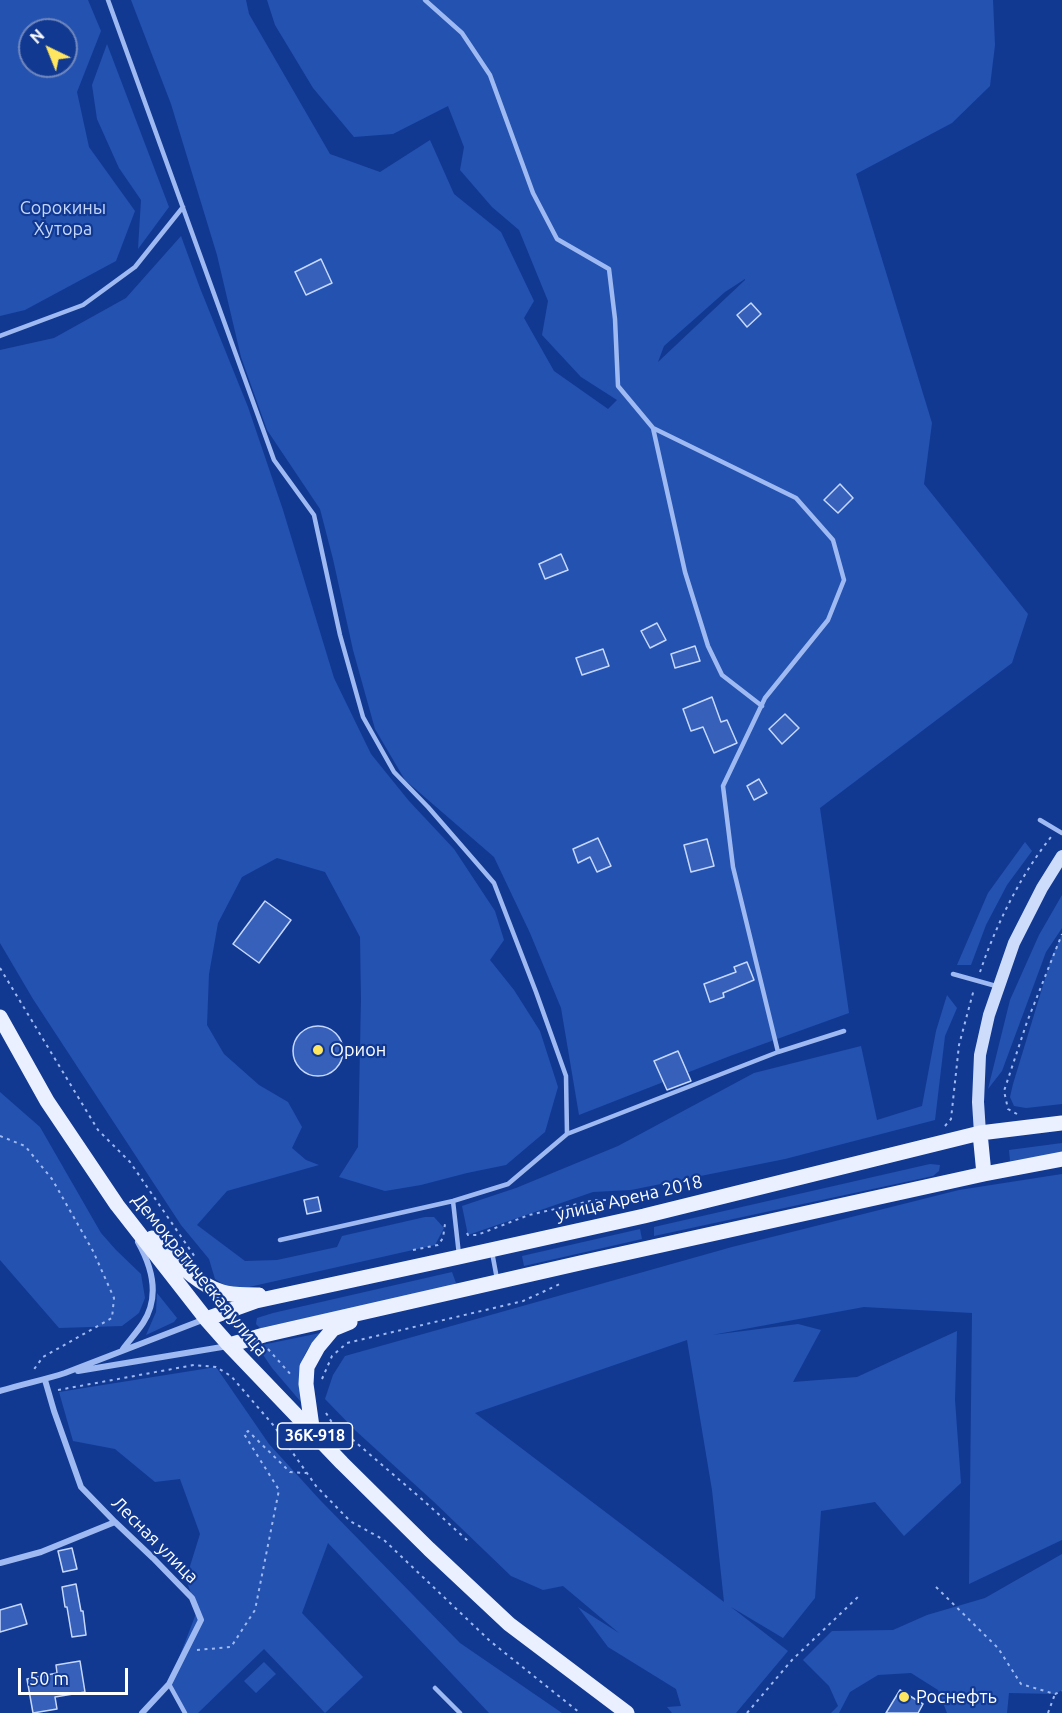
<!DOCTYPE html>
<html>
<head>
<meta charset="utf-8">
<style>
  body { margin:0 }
  #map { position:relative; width:1062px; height:1713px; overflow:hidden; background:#123992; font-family:Ubuntu,sans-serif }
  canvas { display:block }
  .north { position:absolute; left:18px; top:18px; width:60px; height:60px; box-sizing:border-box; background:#123992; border:2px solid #7188be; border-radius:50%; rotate:317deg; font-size:16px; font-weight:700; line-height:24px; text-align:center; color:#fff }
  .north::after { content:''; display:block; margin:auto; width:21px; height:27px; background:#ffe660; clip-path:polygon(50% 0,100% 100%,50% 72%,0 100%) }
  .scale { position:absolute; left:18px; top:1668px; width:110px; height:27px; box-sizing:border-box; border:3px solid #fff; border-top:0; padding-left:8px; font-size:18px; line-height:21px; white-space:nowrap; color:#fff; -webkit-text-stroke:4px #123992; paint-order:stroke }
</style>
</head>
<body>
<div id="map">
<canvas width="1062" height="1713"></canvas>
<div class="north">N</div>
<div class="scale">50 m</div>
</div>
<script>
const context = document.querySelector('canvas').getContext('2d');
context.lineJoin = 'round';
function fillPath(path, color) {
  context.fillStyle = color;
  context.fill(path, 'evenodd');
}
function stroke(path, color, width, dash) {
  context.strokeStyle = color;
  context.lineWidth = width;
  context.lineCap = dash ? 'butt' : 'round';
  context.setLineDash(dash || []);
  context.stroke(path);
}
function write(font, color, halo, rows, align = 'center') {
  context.font = font + ' Ubuntu,sans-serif';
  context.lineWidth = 4.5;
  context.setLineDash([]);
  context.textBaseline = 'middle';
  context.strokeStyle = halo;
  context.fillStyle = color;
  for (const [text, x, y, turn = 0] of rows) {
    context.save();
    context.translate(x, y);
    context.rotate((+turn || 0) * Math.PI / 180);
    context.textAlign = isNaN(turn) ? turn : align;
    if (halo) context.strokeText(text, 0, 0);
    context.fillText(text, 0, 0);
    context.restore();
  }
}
const green = new Path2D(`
  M0,0H88L101,31L77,92L89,147L135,211L116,261L25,310L0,316ZM30,30H66V66H30Z
  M131,0H246L249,14L330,154L380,172L430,140L454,194L501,232L534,301L524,318L554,371L608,409L617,400L581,377L542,335L548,301L519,230L492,207L460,170L464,147L448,106L393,134L354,137L313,88L275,25L267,0H993L995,45L990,86L952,123L856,174L932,423L924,484L1028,614L1012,663L820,808L849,1013L730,1056L579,1115L561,1008L530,933L494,857L405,780L375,729L353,650L333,559L320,509L267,430L241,357L217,255L171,104ZM745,279V280L658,362L664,346L725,292Z
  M107,44L169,207L138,249L141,200L119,168L97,119L92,85Z
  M181,236L200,288L248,407L283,510L334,678L371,754L409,801L454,849L495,911L504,940L490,960L514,990L540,1031L558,1087L545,1132L506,1165L467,1173L421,1185L385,1191L339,1177L358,1147L361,999L360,937L325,872L277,858L242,877L218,923L209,974L207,1025L224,1054L259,1085L288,1102L302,1127L292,1148L306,1160L319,1165L227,1191L197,1225L245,1261L277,1260L337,1247L342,1236L425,1217H434L444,1228L435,1245L249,1287L231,1289L215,1279L209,1259L181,1225L33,999L0,943V350L54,338L126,298Z
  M1025,842L1032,851L1007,885L986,925L971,965H957L988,893Z
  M1062,895V928L1046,952L1002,1071L988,1089L1010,1000L1039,935Z
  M1062,934V1104L1026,1108L1014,1106L1010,1097L1013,1084L1051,959Z
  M947,995L957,1008L945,1036L935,1120L785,1159L631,1190L593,1192L468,1235L462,1206L516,1188L618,1146L754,1073L861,1046L877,1120L922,1106L936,1031Z
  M0,1092L40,1127L101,1233L116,1250L141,1274L145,1298L139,1313L122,1326L59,1328L0,1260Z
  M1062,1143V1153L1010,1161L1009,1150Z
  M930,1164L940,1165L939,1171L933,1176L654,1236V1227Z
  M1062,1174V1540L969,1584L972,1313L864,1307L712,1335L798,1324L821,1330L793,1382L857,1377L957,1331L955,1400L961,1483L904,1536L875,1502L821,1511L815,1598L783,1638L731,1607L788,1651L736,1713H672L667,1707L681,1706L676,1689L608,1647L578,1607L619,1633L563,1586L543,1590L511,1576L433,1501L356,1431L325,1399L333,1375L345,1356L732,1247L959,1190ZM687,1340L712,1490L724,1602L475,1413Z
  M640,1229L642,1239L524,1266L522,1256Z
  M452,1272L456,1283L450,1287L260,1328L256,1324L257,1318L273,1313Z
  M157,1293L177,1318L174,1322L146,1335L156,1312Z
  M325,1332C296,1355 300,1368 301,1402L272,1368L257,1346Z
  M216,1367L269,1444L320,1500L460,1643L562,1713H489L328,1543L302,1613L363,1677L325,1713L264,1649L198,1713H185L169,1684L197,1611L186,1579L200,1534L180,1479L155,1482L115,1449L73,1441L59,1392Z
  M1062,1554V1690L1055,1694L1009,1693L1007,1713H947L938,1690L911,1673L878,1675L850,1692L839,1713H831L838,1706L829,1686L803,1660L832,1631L893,1630L927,1615L985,1598Z
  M264,1662L276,1674L256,1693L244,1681Z`);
const building = new Path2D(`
  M321,259L332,283L306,295L295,272Z
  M751,303L761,314L747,327L737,315Z
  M840,484L853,498L838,513L824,500Z
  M561,554L568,570L545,579L539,564Z
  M657,623L666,640L650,648L641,631Z
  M695,646L700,661L675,668L671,654Z
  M603,649L609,666L582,675L576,658Z
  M712,697L721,722L727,720L737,743L714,753L703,727L691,731L683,709Z
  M785,714L799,728L782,744L769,729Z
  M759,779L767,793L754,800L747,786Z
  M598,838L611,866L597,872L590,857L578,863L573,849Z
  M707,839L714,866L691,872L684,845Z
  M265,901L291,920L259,963L233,944Z
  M747,962L754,980L723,993L724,997L710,1002L704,984L736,972L734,967Z
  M293 1051a25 25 0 1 1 50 0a25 25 0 1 1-50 0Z
  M678,1051L691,1081L667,1090L654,1061Z
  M318,1197L321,1211L307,1214L304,1200Z
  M72,1548L77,1569L63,1572L58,1551Z
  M76,1584L81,1611H83L86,1635L72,1637L67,1607H65L62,1587Z
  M21,1604L27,1624L0,1632V1610Z
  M80,1661L85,1692L55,1697L57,1709L33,1713L27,1679L57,1673L56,1665Z
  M900,1690L923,1704L918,1713H886Z`);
const path = new Path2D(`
  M0,968L98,1130L130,1162L195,1257
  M980,972C996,925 1020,876 1051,837
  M1017,1114L1008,1109L1004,1091L1027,1022L1062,934
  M945,1126L951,1119L959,1045L974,989
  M0,1136L25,1146L52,1179L93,1251L114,1298L112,1318L43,1357L32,1372
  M467,1233L468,1235H477L529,1215L595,1200H640
  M413,1250L438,1245L443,1238L445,1224
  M268,1349L292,1376
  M322,1379L332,1356L347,1343L523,1301L560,1284
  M58,1390L194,1365L216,1367L231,1376L274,1426L316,1486L350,1521L384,1540L490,1641L580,1713
  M326,1413L331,1421L424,1501L468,1541
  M936,1587L998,1648L1021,1684L1055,1694L1062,1691
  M197,1650L231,1647L255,1610L279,1490L244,1434L248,1431L290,1472L306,1473
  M747,1713L792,1660L861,1594
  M1048,1713L1055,1694`);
const lane = new Path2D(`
  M108,0L274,460L314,515L340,635L363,717L394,772L428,807L494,883L536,992L566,1076L567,1134L778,1052L733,867L723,786L765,698L828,620L844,580L833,540L796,498L653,428L618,386L615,319L609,269L557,239L533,193L490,75L462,33L425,0
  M0,336L83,305L135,267L183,207
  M653,428L685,572L708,646L722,675L762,706
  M1040,820L1062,833
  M953,974L996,986
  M778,1052L844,1031
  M453,1201L459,1255
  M280,1240L453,1201L508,1184L567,1134
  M492,1252L497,1279
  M169,1684L185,1713
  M435,1688L460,1713`);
const street = new Path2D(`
  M123,1349C129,1341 137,1332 143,1323C160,1297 152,1267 138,1242
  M78,1371L228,1346
  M45,1380L54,1411L81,1487L115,1522L153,1558L192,1598L201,1620L169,1684L142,1713
  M0,1391C22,1384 44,1380 65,1373L205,1319
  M0,1563L41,1552L115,1522`);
const secondary = new Path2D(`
  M980,1133L978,1102L980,1055L989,1015L1014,943L1042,888L1062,856`);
const primary = new Path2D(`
  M0,1017L47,1101L117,1205L206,1319L229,1345L342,1463L429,1549L509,1624L627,1713
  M980,1133L984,1174
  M152,1238C173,1257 194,1283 222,1292C234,1296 247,1294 259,1295
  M206,1319L256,1301L459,1257L644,1216L980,1133L1062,1123
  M229,1345L264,1335L580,1263L984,1174L1062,1159
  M313,1434L306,1384L307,1367L318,1347L333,1329L350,1322`);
const markers = [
  [318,1050,6,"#ffe660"],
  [904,1697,6,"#ffe660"]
];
const shields = [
  [315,1436,75]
];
const shieldNames = [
  ["36К-918",315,1436]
];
const parkNames = [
  ["Сорокины",63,208],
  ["Хутора",63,229]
];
const poiNames = [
  ["Орион",330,1050],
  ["Роснефть",916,1697]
];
const streetNames = [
  ["улица Арена 2018",629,1198,-13],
  ["Демократическая улица",200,1275,51],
  ["Лесная улица",155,1540,45]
];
fillPath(green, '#2452b1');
fillPath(building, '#3660ba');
stroke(building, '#c6d8fd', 1.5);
stroke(path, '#9fbaf2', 2, [3, 4.5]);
stroke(lane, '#9fbaf2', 4.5);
stroke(street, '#9fbaf2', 6);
stroke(secondary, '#cedcfc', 12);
stroke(primary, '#eaf0ff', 15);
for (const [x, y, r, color] of markers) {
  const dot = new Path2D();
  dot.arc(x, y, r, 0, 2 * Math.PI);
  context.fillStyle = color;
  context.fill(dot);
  stroke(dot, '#123992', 2);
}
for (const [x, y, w] of shields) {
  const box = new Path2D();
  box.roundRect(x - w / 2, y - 13, w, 26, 4.5);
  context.fillStyle = '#123992';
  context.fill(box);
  stroke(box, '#fff', 1.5);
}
write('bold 16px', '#fff', null, shieldNames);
write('18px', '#c6d8fd', '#123992', parkNames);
write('18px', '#fff', '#123992', poiNames, 'left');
write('18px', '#fff', '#123992', streetNames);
</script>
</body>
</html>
